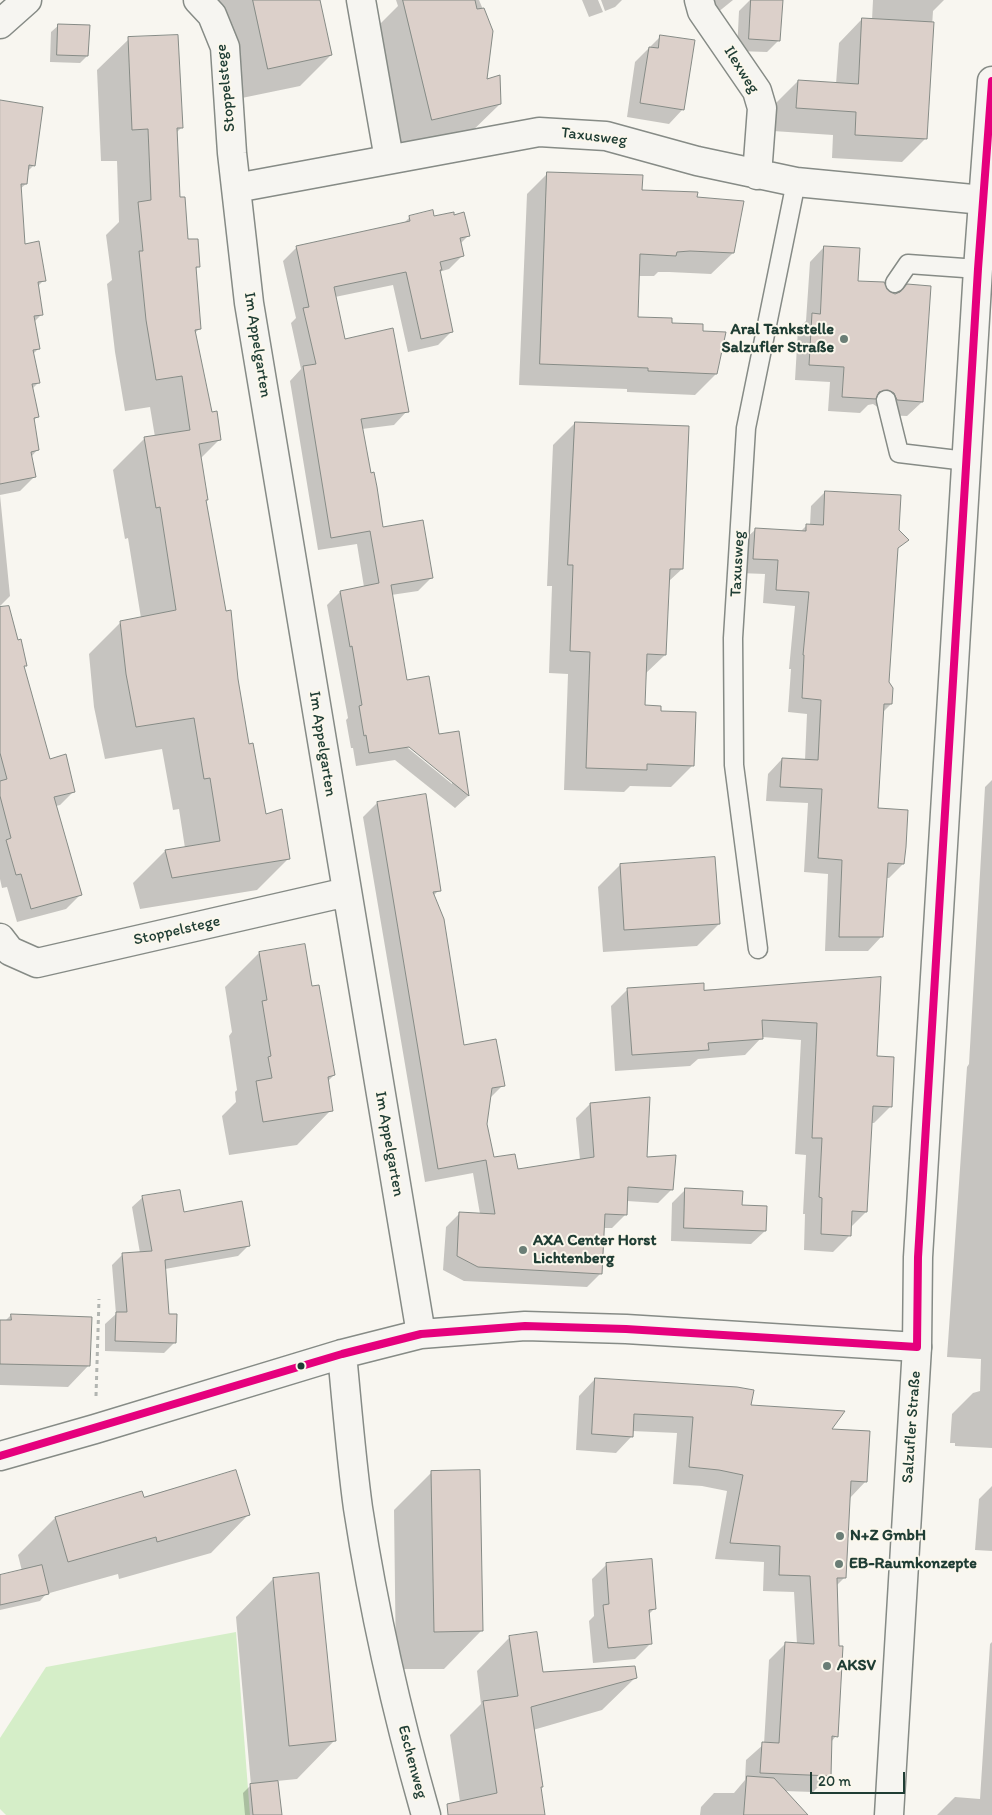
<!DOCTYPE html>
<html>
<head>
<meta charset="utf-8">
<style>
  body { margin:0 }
  #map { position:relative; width:992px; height:1815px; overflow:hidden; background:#f8f6f0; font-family:Itim,sans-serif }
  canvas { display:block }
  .scale { position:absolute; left:810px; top:1772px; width:95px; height:22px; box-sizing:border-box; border:2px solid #1f3d34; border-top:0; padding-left:6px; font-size:15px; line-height:18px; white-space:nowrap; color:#1f3d34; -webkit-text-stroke:4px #fbf7ec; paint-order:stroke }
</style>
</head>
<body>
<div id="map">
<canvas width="992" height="1815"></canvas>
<div class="scale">20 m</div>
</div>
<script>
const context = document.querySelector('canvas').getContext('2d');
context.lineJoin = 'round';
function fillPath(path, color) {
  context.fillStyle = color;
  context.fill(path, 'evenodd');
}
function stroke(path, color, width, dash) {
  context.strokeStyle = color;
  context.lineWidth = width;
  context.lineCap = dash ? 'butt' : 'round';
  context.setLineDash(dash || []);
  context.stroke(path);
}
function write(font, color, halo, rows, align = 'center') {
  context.font = font + ' Itim,sans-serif';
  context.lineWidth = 4;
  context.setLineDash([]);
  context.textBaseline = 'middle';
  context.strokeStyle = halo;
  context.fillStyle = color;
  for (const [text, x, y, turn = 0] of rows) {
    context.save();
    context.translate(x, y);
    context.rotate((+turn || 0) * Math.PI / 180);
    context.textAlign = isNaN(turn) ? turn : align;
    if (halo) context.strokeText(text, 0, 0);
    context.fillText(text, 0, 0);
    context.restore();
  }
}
const green = new Path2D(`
  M236,1632L250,1815H6L0,1809V1738L46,1667Z`);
const shadow = new Path2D(`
  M215,0H319L331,55L300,86L237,99Z
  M396,0H479L492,31L486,80L500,104L465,138L397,154L369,35L398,6Z
  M582,0H598L603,12L589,17Z
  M601,0H622L615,7L605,11Z
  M713,0H733L712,17Z
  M750,0H782L779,40L767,52L737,51L739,11Z
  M873,0H944L933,11L925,139L902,162L832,158L833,135L773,131L774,105L798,81L836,84L839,43L862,19L872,20Z
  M59,25L87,56L80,63L50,62L51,32Z
  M661,36L683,109L669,124L627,117L635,62Z
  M129,39L182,127L176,133L179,199L187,241L199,266L195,270L199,329L194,334L211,413L220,439L200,459L207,499L205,502L248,745L265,816L289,858L257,890L140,909L133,883L165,851L185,848L179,809L173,810L162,749L105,759L94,707L89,654L121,622L141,618L128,538L125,539L113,470L145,438L155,437L150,407L125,411L115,352L107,284L112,280L106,235L119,222L117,161H101L97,70Z
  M0,102L34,165L27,172L26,184L20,189L24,245L44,280L37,287L41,315L34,322L39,348L32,355L38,383L32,389L38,416L33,421L38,449L31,457L34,477L20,491L0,495L10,596L0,606Z
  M548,173L641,191L696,198L733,253L711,274L669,272H658L654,276H638L636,318L702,332L716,374L695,395L627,392V389L519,385L527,194Z
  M410,217L433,218L468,236L460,244L462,256L449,269L439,272L451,332L438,345L408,352L393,285L335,297L344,340L407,411L394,425L362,429L382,528L432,577L418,591L391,595L406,681L438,736L458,732L468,796L455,808L395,760L356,766L353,748H351L346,720L348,718L327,605L340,592L364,587L357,544L318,550L290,381L301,369L291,323L296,318L283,261L296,248L402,225ZM405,742L452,780V784L403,744Z
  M824,247L857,282L922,402L907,416L882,415L879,408L873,404L868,405L860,413L828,411L830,382L795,380L798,329L806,321L810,262Z
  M575,423L682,569L668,582L665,655L645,674L644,706L660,712L693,765L671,787L630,786L624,792L564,790L568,674L549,673L552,586H547L553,445Z
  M825,492L898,531L907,540L896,550L887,683L891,704L882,713L877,809L903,864L889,878H885L882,936L868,951H825L828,874L804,872L808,803L766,801L768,774L782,759L805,760L807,714L788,712L791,669H789L795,606L763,603L765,574L739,573L741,543L756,529L800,532L807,525H810L811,506Z
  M0,646L26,665L23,667L49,760L74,791L60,805L56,806L80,895L66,909L17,922L7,887L2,888L0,879Z
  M992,780V1448L955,1446V1443H950L952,1414L973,1393L980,1391L981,1359L947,1357L967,1067L969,1064L985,787Z
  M425,796L439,890L433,896L463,1046L503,1085L489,1099L486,1124L493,1159L517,1171L580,1160L576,1118L590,1104L646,1158L672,1189L658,1203L627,1201L626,1214L612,1228H603L601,1273L587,1287L464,1281L443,1270L446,1227L460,1213L480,1214L473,1173L425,1182L363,817L377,803Z
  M620,865L719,924L697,946L603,952L598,887Z
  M304,945L311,988L334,1075L327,1082L331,1110L297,1145L229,1155L222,1116L236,1102L235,1092L237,1090L229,1036L232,1032L225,987L259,953Z
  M880,979L876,1057L891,1106L874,1123H870L866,1212L850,1228V1235L833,1252L804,1250L805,1214H803L806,1155L795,1154L801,1040L762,1037L745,1055L698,1059L690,1066L615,1071L611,1006L628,989L703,991Z
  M686,1189L741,1206L765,1231L751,1244L671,1241L672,1203Z
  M143,1197L249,1245L238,1256L165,1269L168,1315L175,1342L164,1353L105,1351V1324L116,1314L112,1265L123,1254L140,1253L132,1207Z
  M11,1315L89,1365L68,1387L0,1385V1321H5Z
  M595,1379L750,1406L830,1430L866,1481L849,1499L845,1577L836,1586V1736L831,1742L830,1775L813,1792L784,1791L800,1815H700L701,1807L714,1793H734L745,1780L746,1760L764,1744L769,1660L785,1644H797L794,1592L763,1591L764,1562L715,1559L727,1491L702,1486L673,1484L677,1433L632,1431V1436L616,1453L576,1450L579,1396Z
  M432,1472L481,1631L444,1669H396L394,1510Z
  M992,1486V1551L975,1550L979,1499Z
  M143,1498L248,1515L211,1553L119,1579L118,1574L46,1594L40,1601L0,1610V1576L22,1571L18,1555L55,1518Z
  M607,1564L654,1609L648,1615L650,1644L635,1659L593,1663L589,1621L594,1616L592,1579Z
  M273,1579L334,1741L297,1779L277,1781L280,1815H245L243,1793L251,1785L236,1617Z
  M510,1637L542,1674L636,1677L602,1710L533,1730L544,1815H462L450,1735L481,1704L477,1671Z
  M992,1642V1815H937L955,1797L980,1799L990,1644Z`);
const building = new Path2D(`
  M253,0H320L332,55L268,69Z
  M403,0H475L477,9L484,8L493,31L487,79L500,75L501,104L432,120Z
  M751,0H783L780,41L749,39Z
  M862,18L934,22L927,139L855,135L856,112L796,108L798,80L858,84Z
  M58,24L90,25L88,56L57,55Z
  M178,35L183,128H177L180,197H185L188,239H198L200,267H196L201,329L195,330L212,412L217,411L221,440L199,444L208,500H206L226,611L231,610L238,679L249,744L253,743L266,814L282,809L290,859L172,878L165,850L220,841L210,778L204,779L194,718L136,727L126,674L120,621L176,610L160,507L156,508L144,437L190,430L182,376L156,380L146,320L139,251H143L138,202L151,200L148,129L132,130L128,37Z
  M660,35L695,40L684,110L640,103L649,47L658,48Z
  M0,100L43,107L35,166L29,165L27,184H21L25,244L39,241L46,281L38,282L43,315L34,316L40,349L33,350L40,383L32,384L39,417L34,418L39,450L31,452L36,477L0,484Z
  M547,172L643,175L642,190L698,192L697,197L744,201L734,253L690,251L677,252L676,256L640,254L638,317L672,318V323L703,324V331L726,332L717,374L648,371V368L540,364Z
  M433,210L434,216L454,212V215L464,212L470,236L460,238L464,256L440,262L442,270H440L453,332L421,339L406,272L334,287L345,339L393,328L409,412L361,419L371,473L374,472L377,487L383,527L423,520L433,578L391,585L407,680L429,676L439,734L459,731L469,796L409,747L369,753L366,735L364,736L359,706L362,705L352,646L350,647L340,591L379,583L370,531L331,538L303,366L316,364L303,308L309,307L296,246L410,221L409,216Z
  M824,246L860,248L858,281L884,282L889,291L895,294L900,292L907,284L931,286L923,402L897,400L894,393L888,390L879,392L876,399L842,397L844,367L809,365L812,313L820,314Z
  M575,422L689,426L683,569H670L666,655L647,654L645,705L661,706V711L696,712L694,766L647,764V770L586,768L590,652L570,651L573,565H568Z
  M825,491L901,495L899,530L909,540L898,548L889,682L893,688L892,704H884L878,808L908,810L906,847L904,864L888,863L883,937H839L842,860L818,858L822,789L780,787L782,758L818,760L821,700L802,698L804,655H803L809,592L776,590L778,560L753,559L755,528L806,531V524L823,525Z
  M9,606L18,640L21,639L27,666H24L50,759L66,754L75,792L54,797L82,895L31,909L21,874L16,875L6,840L11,838L0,796V781L7,779L0,753V607Z
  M426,794L441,891L433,892L444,919L464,1045L496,1039L505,1086L492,1088L487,1124L494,1157L515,1154L518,1169L594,1157L590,1103L650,1097L647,1157L676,1155L673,1190L628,1187L627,1215L605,1214L602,1274L478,1267L457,1256L459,1212L495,1214L486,1160L438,1169L377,802Z
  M715,857L720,924L624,930L620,864Z
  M305,944L312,986L319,985L335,1075L328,1077L333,1111L263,1122L256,1081L272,1078L268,1057L271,1056L262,1001L267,1000L259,952Z
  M881,977L877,1056L894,1057L892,1107L873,1106L867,1212L852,1211L851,1236L821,1234L822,1198L819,1197L822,1138H812L817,1023L762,1020L763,1039L708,1043L709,1050L632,1055L627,988L704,983V990Z
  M685,1188L743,1191L742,1205L767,1206L766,1231L684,1228Z
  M180,1190L184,1212L242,1201L250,1246L165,1260L169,1314H177L176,1343L115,1341L116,1312H127L122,1253L152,1251L142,1196Z
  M11,1314L92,1317L90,1366L0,1364V1320H11Z
  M595,1378L737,1387L754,1390L751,1405L845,1411L832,1429L870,1431L867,1482L851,1481L846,1578H837L839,1646H843L838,1737L832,1736L831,1776L760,1773L762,1742L779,1743L785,1642L814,1644L810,1576L779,1575L780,1546L730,1543L743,1475L719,1470L689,1467L693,1417L634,1414L633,1437L592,1434Z
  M236,1470L250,1515L157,1542L156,1537L68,1562L55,1517L142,1491L144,1497Z
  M480,1470L483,1631L434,1632L431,1471Z
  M652,1559L656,1609L649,1610L652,1644L608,1648L603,1605L609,1604L606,1563Z
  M42,1565L49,1594L0,1605V1575Z
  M319,1573L336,1741L289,1746L273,1578Z
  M537,1632L543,1672L635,1666L637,1678L531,1707L543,1787H541L545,1815H448L447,1804L497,1793L483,1701L518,1696L509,1636Z
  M747,1776L774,1778L808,1815H744Z
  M278,1781L282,1815H253L250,1784Z`);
const path = new Path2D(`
  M96,1396L99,1299`);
const service = new Path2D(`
  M895,283L908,264L978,269
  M886,400L899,453L966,461
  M758,949L734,765L733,638L746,428L796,182`);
const minor = new Path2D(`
  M198,0L212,15L225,47L232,153L249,303L421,1334
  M361,0L389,159
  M699,0L702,11L757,91L762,108L757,175
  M0,24L27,0
  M236,188L539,132L606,136L697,161L796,182L983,200
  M0,938L10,951L37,963L347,892
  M342,1354C347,1405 351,1457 358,1508C374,1612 397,1714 426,1815
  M0,1456L95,1429L342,1354L421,1334L525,1326L626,1329L917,1347`);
const secondary = new Path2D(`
  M889,1815L917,1347L918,1257L978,269L992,81`);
const bus1 = new Path2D(`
  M917,1347L918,1257L978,269L992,81
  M0,1456L342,1354L421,1334L525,1326L626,1329L917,1347`);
const markers = [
  [844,339,5,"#6b7e76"],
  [523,1250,5,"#6b7e76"],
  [301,1366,4.5,"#1f3d34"],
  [840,1536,5,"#6b7e76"],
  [839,1564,5,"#6b7e76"],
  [827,1666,5,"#6b7e76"]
];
const streetNames = [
  ["Ilexweg",741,70,58],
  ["Stoppelstege",226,88,-96],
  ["Taxusweg",594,137,7],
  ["Im Appelgarten",257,345,81],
  ["Taxusweg",738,564,-87],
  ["Im Appelgarten",322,744,81],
  ["Stoppelstege",177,931,-13],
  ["Im Appelgarten",389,1144,80],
  ["Salzufler Straße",912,1427,-86],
  ["Eschenweg",412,1762,75]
];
const poiNames = [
  ["Aral Tankstelle",834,330,"right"],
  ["Salzufler Straße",834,348,"right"],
  ["AXA Center Horst",533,1241],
  ["Lichtenberg",533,1259],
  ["N+Z GmbH",850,1536],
  ["EB-Raumkonzepte",849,1564],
  ["AKSV",837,1666]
];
fillPath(green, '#d5eec8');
fillPath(shadow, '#0003');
fillPath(building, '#dcd0ca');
stroke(building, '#868b86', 1);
stroke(service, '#868b86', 21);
stroke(minor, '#868b86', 31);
stroke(secondary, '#868b86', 31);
stroke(path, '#b2b5b1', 3, [4, 4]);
stroke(service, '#f6f5f1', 18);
stroke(minor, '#f6f5f1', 28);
stroke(secondary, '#f6f5f1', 28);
stroke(bus1, '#e5007d', 8);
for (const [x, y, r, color] of markers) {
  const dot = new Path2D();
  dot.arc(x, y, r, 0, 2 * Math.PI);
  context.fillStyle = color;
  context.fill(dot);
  stroke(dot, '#fbf7ec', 2);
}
write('16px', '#1f3d34', '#fbf7ec', streetNames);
write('bold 16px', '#1f3d34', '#fbf7ec', poiNames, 'left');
</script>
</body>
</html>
